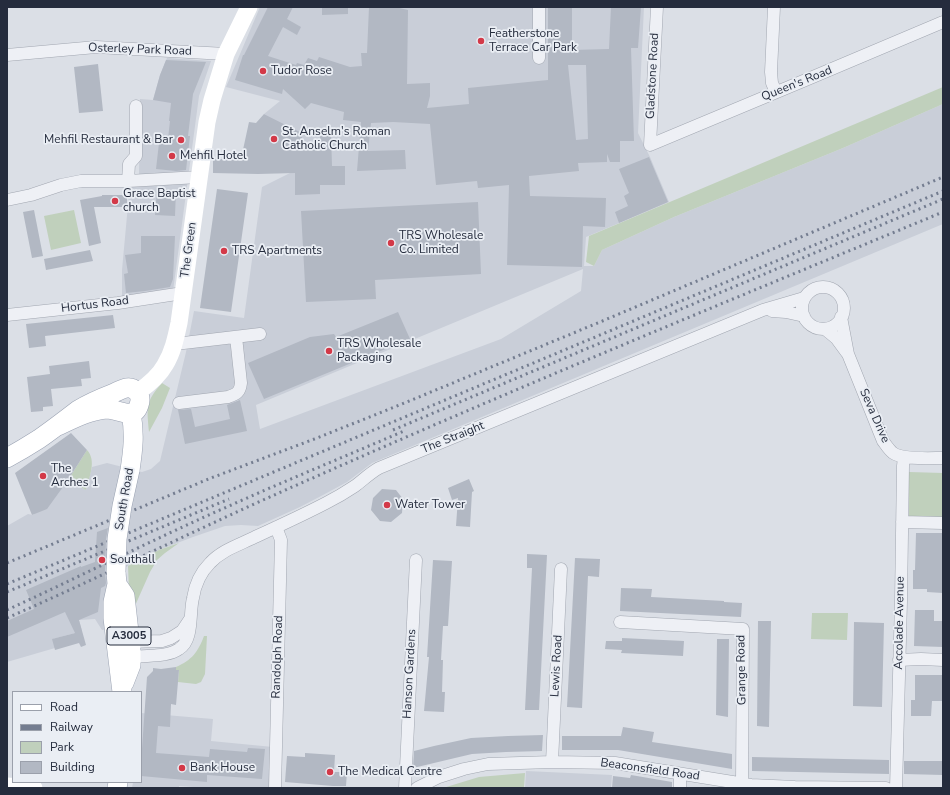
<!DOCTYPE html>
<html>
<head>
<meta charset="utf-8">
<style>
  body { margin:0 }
  #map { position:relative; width:950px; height:795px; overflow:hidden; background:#dbdfe6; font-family:"Nunito Sans",sans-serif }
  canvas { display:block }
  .frame { position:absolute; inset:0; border:8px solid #252c3d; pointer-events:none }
  .legend { position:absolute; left:12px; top:691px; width:130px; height:92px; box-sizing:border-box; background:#eaeef4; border:1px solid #9ba0ab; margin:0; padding:5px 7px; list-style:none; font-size:12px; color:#252c3d }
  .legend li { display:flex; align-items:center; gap:8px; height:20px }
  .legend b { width:20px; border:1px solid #9ba0ab }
</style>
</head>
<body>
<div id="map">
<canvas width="950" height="795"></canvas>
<div class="frame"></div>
<ul class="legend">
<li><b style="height:5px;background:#fff"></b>Road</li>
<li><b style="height:5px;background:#747d90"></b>Railway</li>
<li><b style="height:11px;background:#c0d0bc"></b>Park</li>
<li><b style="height:11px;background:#b2b8c3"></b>Building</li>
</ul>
</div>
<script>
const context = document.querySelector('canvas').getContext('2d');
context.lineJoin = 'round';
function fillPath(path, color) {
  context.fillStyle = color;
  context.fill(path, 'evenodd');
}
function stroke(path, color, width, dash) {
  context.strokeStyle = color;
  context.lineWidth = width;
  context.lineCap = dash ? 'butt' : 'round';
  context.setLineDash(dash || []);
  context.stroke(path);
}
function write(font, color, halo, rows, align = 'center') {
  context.font = font + ' "Nunito Sans",sans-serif';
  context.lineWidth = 3.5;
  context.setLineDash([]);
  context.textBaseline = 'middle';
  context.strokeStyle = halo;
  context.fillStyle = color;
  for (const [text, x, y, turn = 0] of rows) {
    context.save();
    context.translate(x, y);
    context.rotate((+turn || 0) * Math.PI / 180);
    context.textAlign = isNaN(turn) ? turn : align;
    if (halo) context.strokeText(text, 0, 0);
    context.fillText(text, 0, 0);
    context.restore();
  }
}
const built = new Path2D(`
  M260,7H644L638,133L650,157L669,202L586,237L584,266H594L602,250L674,217L843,148L943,104V224L372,463L347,482L323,495L300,507L258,526L241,525L225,526L193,537L159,550L116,572L107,580V629L102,630L95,619L79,620L82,631L53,639L55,648L7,662V526L28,514L33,515L68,480L86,490L92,467L107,463L142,472L151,469L160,461L186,352L194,311L244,318L262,187L290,173L302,144V133L264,114L280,101L226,87ZM583,269L581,291L501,339L260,429L256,405Z
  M167,58L211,61L199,96L173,291L122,296V270L130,183L139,178L140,99L153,100L160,75Z
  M141,713L213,719L211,741L273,747L271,788H208L179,786V788H132L133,782H141Z
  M526,771L612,775L611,788H525Z`);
const green = new Path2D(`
  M943,87V104L843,148L674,217L602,250L594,266L586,262L589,236Z
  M74,210L81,243L51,250L44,216Z
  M162,383L170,388L162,408L149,432C147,407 145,402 162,383Z
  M87,450C97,461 89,477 86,490L68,480Z
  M909,472L943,473V518H909Z
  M179,543L165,553L157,560L150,572L130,617L128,566L159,550Z
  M812,613H848L847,640L811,639Z
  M204,636H207L205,674L201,682L196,684L178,682L179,670H176V667C192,660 198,652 204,636Z
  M525,773L524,788H443L479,777Z`);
const building = new Path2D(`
  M268,7H293L287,19L301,27L297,35L283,27L268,56L296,65L297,63L304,65L308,58L317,61L319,57L350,67L362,66L361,53H367L369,7H395L408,10L407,84L430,83V96L427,108L469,104L468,88L548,80V7H572V50L609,49L611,7H641L638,48H631L634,141H620V162H610L607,154V162L578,163L579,171L529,176L530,196L606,198L605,227L583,226L582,267L507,265L509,185L478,188L477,181L436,185L430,124L393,122L371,123L368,151L405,150L406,169L357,171L361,122L343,120L344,112L311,103L305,109L283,89L282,94L235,80L243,55H244ZM568,65H586L588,139L576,140Z
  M322,7H348V14L322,15Z
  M166,60L206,62L193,94L188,136H190L186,170L176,171L156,169L159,143H162L163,138L168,139L170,121H169L171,103L153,100L160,75Z
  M98,64L103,111L79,113L74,67Z
  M264,114L302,133V145L320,144V134H331L332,166H345V185H320V194L295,195V173L258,174L213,173V159H241L249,122L256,123Z
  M649,157L668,202L619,223L615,212L628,206L624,196L629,193L619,169Z
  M157,189L176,190L175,216L155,215Z
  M217,189L248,193L231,312L200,308Z
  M102,195H127V207H94L101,243L89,246L80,200L102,196Z
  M478,202L481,274L375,280L376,299L306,302L301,211Z
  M34,210L43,256L32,258L23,212Z
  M141,236H175L173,279L170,287L145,291L126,293L124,274L128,273L125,255L141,253Z
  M90,250L93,261L46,270L44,259Z
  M398,312L410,339L264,399L248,363L310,337L334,334L336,337Z
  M113,315L115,328L45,336L46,346L29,348L26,324Z
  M89,361L91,378L81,379L82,386L51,389L53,406L43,407V411L31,412L27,377L50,374L49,366Z
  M240,400L247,431L185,444L178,410L191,409L195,427L230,419L227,405Z
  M71,433L87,450L68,480L47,509L32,515L15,473Z
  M469,479L474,491L472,492L470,527L456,526L458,498L452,500L448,488Z
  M382,489L396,490L403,499L402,513L391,522L380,521L371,510L373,498Z
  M108,528L106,539L105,572L106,583L105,586L101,588L98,612L79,620L86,645L81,647L79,643L55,650L52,639L75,633L65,612L7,637V621L34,609L26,590L81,566V567L95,562L97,532Z
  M916,533H942L943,593L927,592V589H913V570H915Z
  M527,554L547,555L539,710H525L532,568H527Z
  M575,558L600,559L599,577L588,576L582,708L567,707Z
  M433,560L452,561L448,626H443L441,660H443L442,692H445L444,712L424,711L429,657H427Z
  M621,588L652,589L651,597L724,601V602L742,603L741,617L620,611Z
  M915,610H934V621H943V647L914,646Z
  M758,621H771L769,727L757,726Z
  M854,622L884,623L882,707L853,706Z
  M622,638L684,641L683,656L621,653L622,650L605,649L606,641H622Z
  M717,639H729L728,717L716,715Z
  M176,667V670H179L176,705L171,704L170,727L158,726L156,753L209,757L210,749L247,752L248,748L265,749L262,779L207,775V782L141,776V763L147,677L153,671V668L161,669Z
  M915,675H943V701H932L931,716H911V700H915Z
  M623,727L654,732L652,742L732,754V769L618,750H562V736H621Z
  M543,735L542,751L506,752L472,754L455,758L413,768L414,751L434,746L471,738L508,736Z
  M305,753L335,755L334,772H347L346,786H333L285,782L287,756L305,757Z
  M752,757L889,760V774L752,771Z
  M904,761H943V775L904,774Z
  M631,775L672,782V788H612L613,776L630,778Z`);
const street = new Path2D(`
  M657,7L650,145L808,79L943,22
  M774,7L771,72L772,83L776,92
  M7,55L96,47L226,54
  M539,58V7
  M128,181L129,164L136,156V106
  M7,200L31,195L61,185L81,181H128L199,177
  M802 308a21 21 0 1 1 42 0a21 21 0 1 1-42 0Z
  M772,311L786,312L804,316
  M7,315L118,303L183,293
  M841,317L848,354L883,441C886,445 889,450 893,453C903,460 931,458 943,458
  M825,329L836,338L847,353
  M175,344L260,334
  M179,403L228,397C237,394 240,392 241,383L236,337
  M902,522L943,523
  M620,622L743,629L742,783
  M124,645L130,642L162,641L171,638L182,631L190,619
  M131,659L134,657C148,655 168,657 179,649C194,640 189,613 193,598C195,585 201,572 210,563C222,550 239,545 255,537C279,526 303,515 326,503C336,498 346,492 355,486C363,480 370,473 379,468L763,310L804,298
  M899,660L921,659L943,660
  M552,762L561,569
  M275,788L281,540L276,527
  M405,788L416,560
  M417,788L439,777L464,769L488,764L552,762L615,763L751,785L795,787L886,788
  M680,788V774
  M896,788L901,601L903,466L904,457`);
const secondary = new Path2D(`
  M138,392C148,385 159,376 165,365C173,352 176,337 179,323L207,122L212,100L226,54L249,7
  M7,786L34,788`);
const primary = new Path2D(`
  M7,458C18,452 28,446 39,439C52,430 65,420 78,410C89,403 101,398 114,393C121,390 129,384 136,391C140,394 141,400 139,405C134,421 118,409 107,409C90,410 73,419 58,426
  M130,470C133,450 135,434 131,413
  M116,572L117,584L113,602V618L122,692
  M119,587L125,596L131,650V665L124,683
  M117,788L118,782`);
const rail = new Path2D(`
  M393,430L943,199
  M7,563L211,478L317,438L402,404L600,322L943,177
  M7,584L943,191
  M7,592L229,499
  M7,610C81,576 154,539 229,506C287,480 346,456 404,431
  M7,618C110,573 211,522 315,477C523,385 733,299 943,212`);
const primaryBridge = new Path2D(`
  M116,572L117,539L122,506L130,470`);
const markers = [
  [481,41,4,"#d33948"],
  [263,71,4,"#d33948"],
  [274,139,4,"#d33948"],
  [181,140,4,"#d33948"],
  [172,156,4,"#d33948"],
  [115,201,4,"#d33948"],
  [391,243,4,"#d33948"],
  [224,251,4,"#d33948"],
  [329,351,4,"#d33948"],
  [43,476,4,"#d33948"],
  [387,505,4,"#d33948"],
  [102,560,4,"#d33948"],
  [182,768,4,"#d33948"],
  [330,772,4,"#d33948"]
];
const shields = [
  [129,636,44]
];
const shieldNames = [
  ["A3005",129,636]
];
const poiNames = [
  ["Featherstone",489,34],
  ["Terrace Car Park",489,48],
  ["Tudor Rose",271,71],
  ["St. Anselm's Roman",282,132],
  ["Catholic Church",282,146],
  ["Mehfil Restaurant & Bar",173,140,"right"],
  ["Mehfil Hotel",180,156],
  ["Grace Baptist",123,194],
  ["church",123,208],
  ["TRS Wholesale",399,236],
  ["Co. Limited",399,250],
  ["TRS Apartments",232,251],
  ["TRS Wholesale",337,344],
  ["Packaging",337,358],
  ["The",51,469],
  ["Arches 1",51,483],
  ["Water Tower",395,505],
  ["Southall",110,560],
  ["Bank House",190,768],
  ["The Medical Centre",338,772]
];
const streetNames = [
  ["Osterley Park Road",140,50,2],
  ["Gladstone Road",653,76,-87],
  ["Queen's Road",797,84,-22],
  ["The Green",189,250,-82],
  ["Hortus Road",95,305,-7],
  ["Seva Drive",874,416,66],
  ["The Straight",453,438,-22],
  ["South Road",125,499,-80],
  ["Accolade Avenue",900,623,-89],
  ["Randolph Road",278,657,-88],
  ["Lewis Road",557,666,-87],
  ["Grange Road",742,670,-91],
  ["Hanson Gardens",410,674,-87],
  ["Beaconsfield Road",650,770,8]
];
fillPath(built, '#c9ced8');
fillPath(green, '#c0d0bc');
fillPath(building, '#b2b8c3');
stroke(street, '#a1a6b0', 13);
stroke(primary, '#9aa2b2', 20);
stroke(street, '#eef0f5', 12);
stroke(secondary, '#fff', 17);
stroke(primary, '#fff', 19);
stroke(rail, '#747d90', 3, [2, 4]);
stroke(primaryBridge, '#9aa2b2', 20, []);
stroke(primaryBridge, '#fff', 19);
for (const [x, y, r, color] of markers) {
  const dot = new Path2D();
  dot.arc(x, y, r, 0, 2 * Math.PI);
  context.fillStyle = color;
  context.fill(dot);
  stroke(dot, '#eaeef4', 1.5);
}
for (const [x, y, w] of shields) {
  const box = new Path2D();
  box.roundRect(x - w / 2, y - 9, w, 18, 3);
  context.fillStyle = '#eaeef4';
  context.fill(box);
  stroke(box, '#252c3d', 1);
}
write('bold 11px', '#252c3d', null, shieldNames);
write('12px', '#252c3d', '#eaeef4', poiNames, 'left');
write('12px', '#252c3d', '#eaeef4', streetNames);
</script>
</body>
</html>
